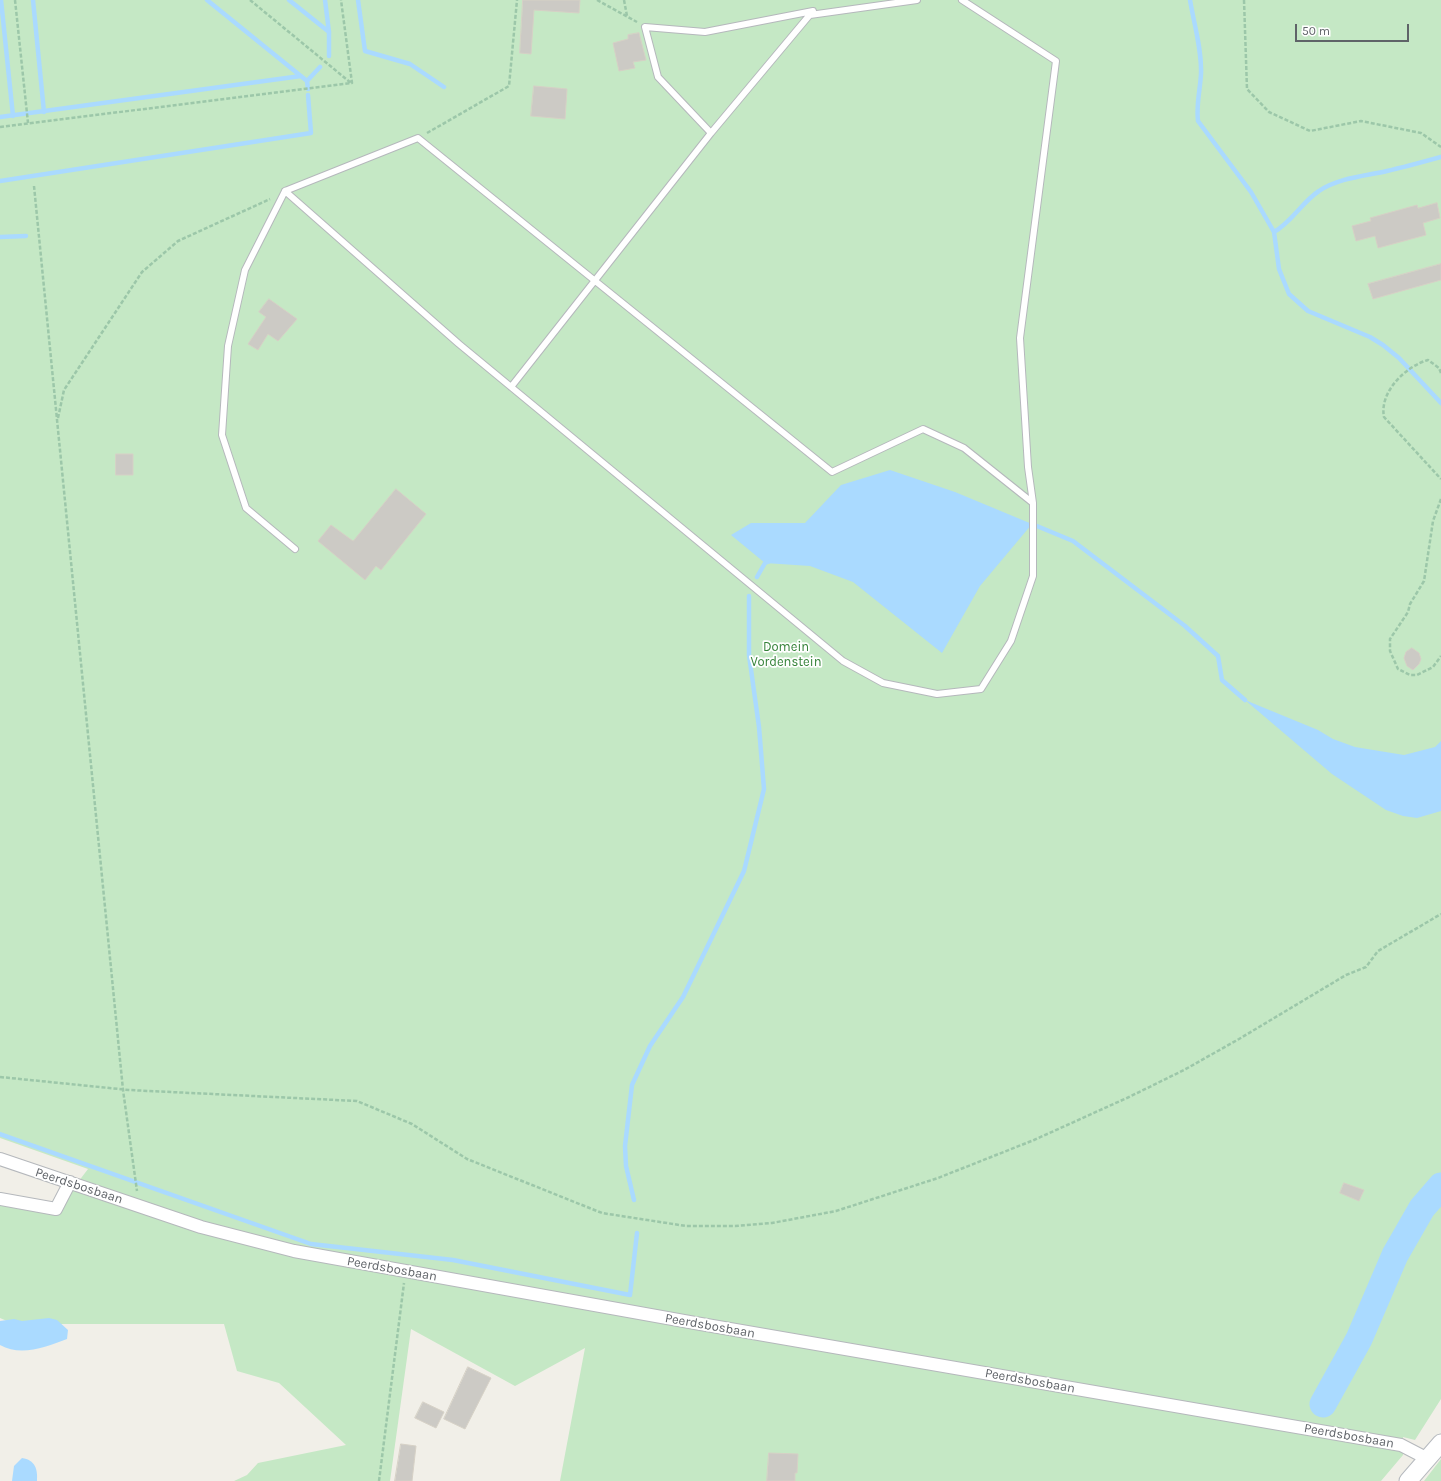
<!DOCTYPE html>
<html>
<head>
<meta charset="utf-8">
<style>
  body { margin:0 }
  #map { position:relative; width:1441px; height:1481px; overflow:hidden; background:#f1efe8; font-family:Karla,sans-serif }
  canvas { display:block }
  .scale { position:absolute; left:1295px; top:24px; width:114px; height:18px; box-sizing:border-box; border:2px solid #5f6368; border-top:0; padding-left:5px; font-size:12px; line-height:14px; white-space:nowrap; color:#5f6368; -webkit-text-stroke:3px #fff; paint-order:stroke }
</style>
</head>
<body>
<div id="map">
<canvas width="1441" height="1481"></canvas>
<div class="scale">50 m</div>
</div>
<script>
const context = document.querySelector('canvas').getContext('2d');
context.lineJoin = 'round';
function fillPath(path, color) {
  context.fillStyle = color;
  context.fill(path, 'evenodd');
}
function stroke(path, color, width, dash) {
  context.strokeStyle = color;
  context.lineWidth = width;
  context.lineCap = dash ? 'butt' : 'round';
  context.setLineDash(dash || []);
  context.stroke(path);
}
function write(font, color, halo, rows, align = 'center') {
  context.font = font + ' Karla,sans-serif';
  context.lineWidth = 3.5;
  context.setLineDash([]);
  context.textBaseline = 'middle';
  context.strokeStyle = halo;
  context.fillStyle = color;
  for (const [text, x, y, turn = 0] of rows) {
    context.save();
    context.translate(x, y);
    context.rotate((+turn || 0) * Math.PI / 180);
    context.textAlign = isNaN(turn) ? turn : align;
    if (halo) context.strokeText(text, 0, 0);
    context.fillText(text, 0, 0);
    context.restore();
  }
}
const green = new Path2D(`
  M0,0H1441V1399L1415,1440L1403,1437V1455L1381,1481H560L585,1348L515,1386L411,1329L390,1481H234L247,1475L258,1463L346,1445L279,1383L237,1371L224,1324H14L0,1318V1203L56,1211L88,1169L0,1138Z
  M1441,1459V1481H1424Z`);
const water = new Path2D(`
  M890,470L955,492L1032,524L980,586L942,653L853,582L810,566L765,563L731,535L751,523H805L841,485Z
  M1245,700L1318,730L1333,739L1355,747L1404,755L1435,747L1441,741V811L1417,818L1403,816L1386,810L1332,774Z
  M49,1318L57,1320L68,1330L67,1339C46,1347 21,1357 0,1345V1321L14,1319L22,1321Z
  M22,1458C35,1460 38,1469 37,1481H12L14,1466Z`);
const stream = new Path2D(`
  M1,0L13,116
  M33,0L44,112
  M207,0L307,81L320,67
  M289,0L329,32
  M325,0L329,32V56
  M358,0L365,51L410,64L444,87
  M1190,0C1194,24 1202,50 1201,74C1200,91 1196,105 1198,121L1251,192L1274,232L1279,269L1289,294L1308,311L1370,337L1383,345L1399,358L1441,403
  M307,81L308,89
  M0,117L301,76
  M0,181L311,133L308,95
  M1274,232C1292,222 1302,202 1319,191C1338,178 1365,176 1387,171C1405,167 1423,162 1441,157
  M0,237L26,236
  M1032,524L1073,541L1185,626L1218,656L1222,680L1245,700
  M757,577L765,563L770,561
  M0,1134L311,1244L453,1260L630,1295L637,1233
  M634,1200L626,1166L625,1146L632,1085L650,1046L683,997L744,871L764,789L759,727L749,655V596`);
const river = new Path2D(`
  M1323,1404L1359,1339L1395,1255L1422,1208L1441,1186`);
const building = new Path2D(`
  M523,0H580L579,13L534,10L531,54L520,53Z
  M639,33L646,60L633,62L635,68L619,71L613,43L628,39V35Z
  M534,86L567,89L565,119L531,116Z
  M1437,203L1440,218L1423,223L1426,235L1378,248L1375,236L1356,241L1352,226L1371,221L1370,218L1417,205L1418,208Z
  M1441,264V280L1373,299L1368,284Z
  M269,299L297,319L278,341L268,334L258,350L248,344L266,317L259,312Z
  M116,454H133V475H116Z
  M396,489L426,514L381,570L376,566L365,580L318,541L331,525L353,541Z
  M1412,648L1419,653L1421,659L1419,664L1413,670L1407,666L1404,658L1406,652Z
  M1344,1183L1364,1190L1359,1201L1340,1193Z
  M468,1367L491,1378L465,1429L444,1419Z
  M423,1402L444,1412L436,1428L415,1418Z
  M401,1444L416,1446L412,1481H395Z
  M769,1453L798,1454L797,1473H795V1481H767Z`);
const path = new Path2D(`
  M15,0L28,123
  M250,0L351,83
  M597,0L637,22
  M624,0L627,16
  M1244,0L1247,89L1269,112L1310,131L1361,121L1421,133L1441,147
  M0,127L352,83L341,0
  M427,133L509,86L517,0
  M34,186L123,1090L137,1191
  M1441,373L1439,368L1428,360C1406,366 1379,392 1384,417L1441,479
  M58,418L64,390L142,272L178,241L270,199
  M1441,499L1433,521L1424,581L1410,604L1408,612L1390,639V651L1398,669L1410,675H1417L1433,667L1441,656
  M0,1077L129,1090L357,1101L412,1124L467,1159L602,1213L686,1226H735L772,1223L836,1211L938,1178L1034,1140L1129,1097L1184,1070L1239,1039L1346,975L1366,967L1378,951L1441,914
  M379,1481L404,1283`);
const lane = new Path2D(`
  M962,0L1056,61L1020,338L1028,467L1033,503
  M810,15L917,0
  M285,191L418,138L832,472L923,429L964,448L1033,503V576L1011,641L981,689L937,694L883,683L843,661L459,344L285,191L245,270L228,346L222,435L246,508L295,549
  M511,387L711,133L658,77L645,27L705,32L813,11L711,133`);
const street = new Path2D(`
  M0,1159L201,1227L294,1251L695,1323L1401,1445L1428,1459
  M0,1199L56,1209L70,1182`);
const secondary = new Path2D(`
  M1408,1481L1441,1443`);
const parkNames = [
  ["Domein",786,647],
  ["Vordenstein",786,662]
];
const streetNames = [
  ["Peerdsbosbaan",79,1186,18],
  ["Peerdsbosbaan",392,1269,10],
  ["Peerdsbosbaan",710,1326,10],
  ["Peerdsbosbaan",1030,1381,10],
  ["Peerdsbosbaan",1349,1436,10]
];
fillPath(green, '#c5e8c5');
fillPath(water, '#aadaff');
stroke(stream, '#aadaff', 4.5);
stroke(river, '#aadaff', 27);
fillPath(building, '#cccac5');
stroke(building, '#d6d1c6', 1);
stroke(lane, '#b5b8bc', 8);
stroke(street, '#b5b8bc', 14);
stroke(secondary, '#b6babf', 19);
stroke(path, '#9cc7a9', 2.5, [4, 2]);
stroke(lane, '#fff', 6);
stroke(street, '#fff', 12);
stroke(secondary, '#fff', 17);
write('13px', '#348238', '#fff', parkNames);
write('13px', '#5f6368', '#fff', streetNames);
</script>
</body>
</html>
